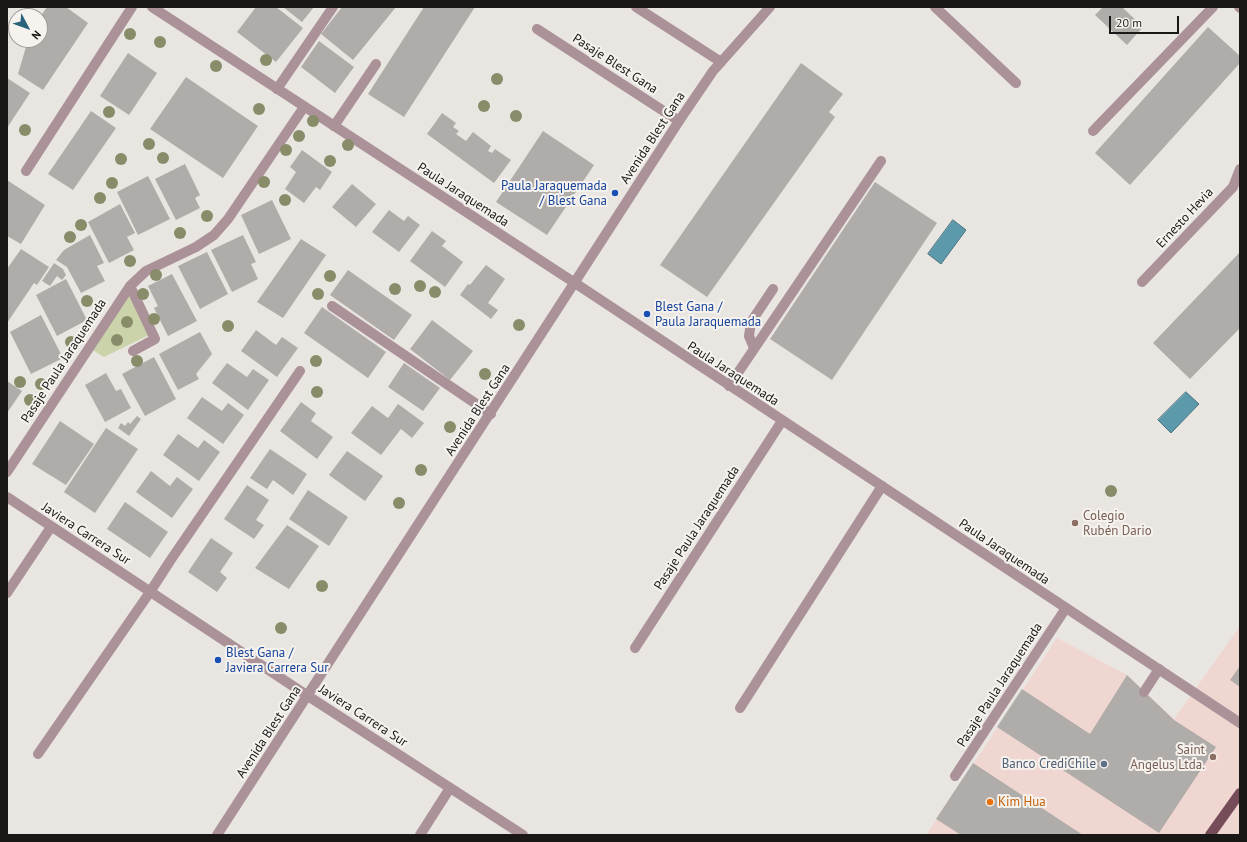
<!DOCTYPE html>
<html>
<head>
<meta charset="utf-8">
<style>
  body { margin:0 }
  #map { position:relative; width:1247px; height:842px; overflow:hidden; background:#e9e6e2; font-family:"PT Sans",sans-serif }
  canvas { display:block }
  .frame { position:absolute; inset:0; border:8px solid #191817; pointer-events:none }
  .north { position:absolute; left:8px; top:8px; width:40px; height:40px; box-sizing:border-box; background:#f6f3ef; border:1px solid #9e9b99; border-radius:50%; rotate:131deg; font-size:11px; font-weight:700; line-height:16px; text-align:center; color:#191817 }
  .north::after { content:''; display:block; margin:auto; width:14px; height:18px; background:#29637c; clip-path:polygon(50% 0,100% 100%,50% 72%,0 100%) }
  .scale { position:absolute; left:1109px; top:16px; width:70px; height:18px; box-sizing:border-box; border:2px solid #191817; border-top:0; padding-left:5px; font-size:12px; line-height:14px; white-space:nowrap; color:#191817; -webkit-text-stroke:3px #f6f3ef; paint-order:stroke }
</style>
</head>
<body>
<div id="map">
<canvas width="1247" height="842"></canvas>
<div class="frame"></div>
<div class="north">N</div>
<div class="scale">20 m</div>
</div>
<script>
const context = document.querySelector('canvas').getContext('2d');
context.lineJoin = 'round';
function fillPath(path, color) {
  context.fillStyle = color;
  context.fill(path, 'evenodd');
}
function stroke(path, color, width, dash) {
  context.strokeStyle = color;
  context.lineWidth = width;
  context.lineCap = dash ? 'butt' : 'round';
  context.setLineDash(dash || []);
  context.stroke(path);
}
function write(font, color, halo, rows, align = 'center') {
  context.font = font + ' "PT Sans",sans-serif';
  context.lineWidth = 4;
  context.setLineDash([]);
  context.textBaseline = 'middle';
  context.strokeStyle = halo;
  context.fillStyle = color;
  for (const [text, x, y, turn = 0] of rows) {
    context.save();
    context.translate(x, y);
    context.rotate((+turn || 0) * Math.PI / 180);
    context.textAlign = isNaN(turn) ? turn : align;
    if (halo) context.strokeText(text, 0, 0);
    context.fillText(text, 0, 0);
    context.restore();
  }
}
const commercial = new Path2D(`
  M1240,626V835H926L1057,638L1127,675L1174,719Z`);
const green = new Path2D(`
  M130,293L151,334L104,357L91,349Z`);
const water = new Path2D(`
  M953,220L966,230L941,264L928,254Z
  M1186,392L1199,404L1171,433L1158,420Z`);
const building = new Path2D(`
  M47,7H66L88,23L43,90L18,74L28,40H40V17Z
  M256,7H276L303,28L276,62L237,32Z
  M283,7H314L302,22Z
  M342,7H396L353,60L321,34Z
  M424,7H475L404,117L368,94Z
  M1103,7H1122L1143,27L1127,45L1095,15Z
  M1208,27L1240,56V63L1130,185L1095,153Z
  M319,41L354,67L335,93L301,67Z
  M128,53L157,73L129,115L100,96Z
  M801,63L843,94L829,112L835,117L707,297L660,265Z
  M186,77L258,126L223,178L150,129Z
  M7,78L30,93L7,128Z
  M91,111L116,128L73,190L48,174Z
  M442,113L456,123L453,127L459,131L456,134L466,141L473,132L491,146L488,151L492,153L495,149L511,160L494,183L427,134Z
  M543,131L594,165L547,235L496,202Z
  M302,150L332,172L320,190L316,187L304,203L285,189L296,172L290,167Z
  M185,164L200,195L195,198L200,208L176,220L155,179Z
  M148,176L170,219L138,235L117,192Z
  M7,180L45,205L21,244L7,236Z
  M875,182L937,223L832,380L770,339Z
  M352,184L376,204L356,227L332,207Z
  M272,200L291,239L259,254L241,215Z
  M120,204L135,233L127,237L134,250L109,263L88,222Z
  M389,210L404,221L408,216L420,225L399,252L372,232Z
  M432,231L446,241L442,246L463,262L445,287L410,261Z
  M90,235L104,263L97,266L105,281L81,293L67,267L56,260L64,250Z
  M243,235L256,262L251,264L258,279L232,292L211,250Z
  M301,239L326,255L283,318L257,302Z
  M21,249L49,267L37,285L34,283L7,323V269Z
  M207,252L228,294L200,309L178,266Z
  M1240,252V328L1190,379L1153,343Z
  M54,263L63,269L66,275L62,280L57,276L50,286L42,281Z
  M486,265L505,279L488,303L498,310L491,319L460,295L468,284L470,285Z
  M348,270L412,315L394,340L330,295Z
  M172,274L197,321L168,336L154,308L158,306L148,286Z
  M66,279L87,320L57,336L36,295Z
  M322,307L386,352L368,378L304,333Z
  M41,315L63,358L31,374L10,332Z
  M432,320L473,351L450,380L410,349Z
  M256,330L276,345L282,337L298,348L277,377L241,351Z
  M200,332L212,354L196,374L199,379L178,390L159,354Z
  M154,357L176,399L145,416L122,374Z
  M227,363L247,377L253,369L269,380L248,410L212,383Z
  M404,363L440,388L423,411L388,387Z
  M106,373L116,391L121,389L131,408L105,422L85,385Z
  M7,381L22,391L7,413Z
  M202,397L222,411L228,403L244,415L223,444L187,418Z
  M301,402L316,413L311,421L333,437L317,459L280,431Z
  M398,404L424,423L412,438L401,429L381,455L351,433L372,406L388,418Z
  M137,416L141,419L129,436L118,428L121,423L125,426L128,422L130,424Z
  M60,421L94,444L66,485L32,464Z
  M106,428L138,449L95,513L64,492Z
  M178,434L198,448L204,440L220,452L199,481L163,455Z
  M270,449L307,474L293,495L273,480L267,489L250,478Z
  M347,451L383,476L365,501L329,475Z
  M151,471L170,486L177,477L193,489L172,518L136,492Z
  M247,485L269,500L256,520L264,525L254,539L224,519Z
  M308,490L348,517L329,546L289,519Z
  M125,502L168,532L150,558L107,529Z
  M287,525L319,546L289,589L255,568Z
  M211,538L233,553L220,572L227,578L217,592L188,572Z
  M1240,666V687L1230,680Z
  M1127,675L1174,720L1216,747L1159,833L997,727L1022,689L1090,734Z
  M973,763L1083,835H961L936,819Z`);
const service = new Path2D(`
  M1239,7L1240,8
  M334,126L376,64
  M1093,131L1213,7
  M332,306L491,414
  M754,348L749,336L751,322L773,289
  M729,386L881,161
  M7,593L51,527
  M1144,692L1159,669`);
const minor = new Path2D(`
  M636,7L721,62
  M935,7L1016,83
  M537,29L679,121
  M277,89L333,7
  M26,171L132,7
  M1142,282L1233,187L1240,169
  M130,286L155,339L133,351
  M7,472L130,286L146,271L196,247L214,235L228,219L304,107
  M635,648L782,421
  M740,708L882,486
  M38,754L150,592L170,561L300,371
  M955,776L1066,608
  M420,835L450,788`);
const tertiary = new Path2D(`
  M152,7L575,283L1240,723
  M7,497L308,696L523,835
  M217,835L679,121L713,71L770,7`);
const primary = new Path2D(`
  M1210,835L1240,793`);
const trees = [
  [130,34],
  [160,42],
  [266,60],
  [216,66],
  [497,79],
  [484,106],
  [259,109],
  [109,112],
  [516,116],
  [313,121],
  [25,130],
  [299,136],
  [149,144],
  [348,145],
  [286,150],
  [163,158],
  [121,159],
  [330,161],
  [264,182],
  [112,183],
  [100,198],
  [285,200],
  [207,216],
  [81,225],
  [180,233],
  [70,237],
  [130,261],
  [156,275],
  [330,276],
  [420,286],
  [395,289],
  [435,292],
  [143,294],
  [318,294],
  [87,301],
  [154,319],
  [127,322],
  [519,325],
  [228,326],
  [117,340],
  [71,342],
  [137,361],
  [316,361],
  [485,374],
  [20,382],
  [41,384],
  [317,392],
  [30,400],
  [450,427],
  [421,470],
  [1111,491],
  [399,503],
  [322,586],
  [281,628]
];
const markers = [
  [615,193,4,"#1a4fb4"],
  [647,314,4,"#1a4fb4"],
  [1075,523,4,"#8d6e63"],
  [218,660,4,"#1a4fb4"],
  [1213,757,4,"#8d6e63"],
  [1104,764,4,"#5c6f8a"],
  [990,802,4,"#e8710a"]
];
const streetNames = [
  ["Pasaje Blest Gana",615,64,33],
  ["Avenida Blest Gana",653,138,-57],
  ["Paula Jaraquemada",463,195,33],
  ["Ernesto Hevia",1185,218,-47],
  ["Pasaje Paula Jaraquemada",64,361,-57],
  ["Paula Jaraquemada",733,374,33],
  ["Avenida Blest Gana",478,410,-57],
  ["Pasaje Paula Jaraquemada",697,528,-57],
  ["Javiera Carrera Sur",86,534,33],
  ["Paula Jaraquemada",1004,552,34],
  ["Pasaje Paula Jaraquemada",1000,685,-57],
  ["Javiera Carrera Sur",363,716,33],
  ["Avenida Blest Gana",269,732,-57]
];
const transitNames = [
  ["Paula Jaraquemada",607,186,"right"],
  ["/ Blest Gana",607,201,"right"],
  ["Blest Gana /",655,307],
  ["Paula Jaraquemada",655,322],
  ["Blest Gana /",226,653],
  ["Javiera Carrera Sur",226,668]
];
const educationNames = [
  ["Colegio",1083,516],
  ["Rubén Dario",1083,531],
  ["Saint",1205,750,"right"],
  ["Angelus Ltda.",1205,765,"right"]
];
const serviceNames = [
  ["Banco CrediChile",1096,764]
];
const foodNames = [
  ["Kim Hua",998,802]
];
fillPath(commercial, '#f0d6d1');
fillPath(green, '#cbd3aa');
fillPath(water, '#5c99ab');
stroke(water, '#48727f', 1);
fillPath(building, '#b0aca9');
stroke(service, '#aa9298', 10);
stroke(minor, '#aa9298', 10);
stroke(tertiary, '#aa9298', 10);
stroke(primary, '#754c58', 10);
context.fillStyle = '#898c68';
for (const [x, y] of trees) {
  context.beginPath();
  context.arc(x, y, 6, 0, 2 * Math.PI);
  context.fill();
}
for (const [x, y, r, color] of markers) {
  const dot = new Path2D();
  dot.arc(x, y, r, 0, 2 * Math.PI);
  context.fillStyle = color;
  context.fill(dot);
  stroke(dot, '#f6f3ef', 1.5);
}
write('13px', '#191817', '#f6f3ef', streetNames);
write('13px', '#164399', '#f6f3ef', transitNames, 'left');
write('13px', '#785e54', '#f6f3ef', educationNames, 'left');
write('13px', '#4e5e75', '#f6f3ef', serviceNames, 'right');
write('13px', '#c56008', '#f6f3ef', foodNames, 'left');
</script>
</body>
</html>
